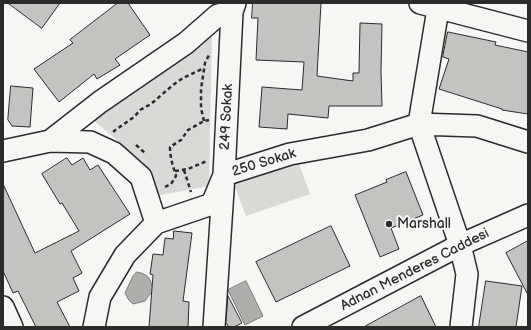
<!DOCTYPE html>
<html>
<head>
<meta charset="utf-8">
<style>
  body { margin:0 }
  #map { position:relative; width:531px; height:330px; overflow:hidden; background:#f6f6f2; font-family:"Balsamiq Sans",sans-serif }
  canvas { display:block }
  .frame { position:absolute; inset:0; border:4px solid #2b2b2b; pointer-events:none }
</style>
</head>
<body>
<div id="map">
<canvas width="531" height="330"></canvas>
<div class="frame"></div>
</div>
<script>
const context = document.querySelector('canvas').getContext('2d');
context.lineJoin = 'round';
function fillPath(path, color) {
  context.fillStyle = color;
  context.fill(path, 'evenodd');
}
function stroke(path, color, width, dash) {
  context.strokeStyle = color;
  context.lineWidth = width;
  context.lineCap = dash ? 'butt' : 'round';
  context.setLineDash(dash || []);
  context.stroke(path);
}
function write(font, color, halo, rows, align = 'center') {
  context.font = font + ' "Balsamiq Sans",sans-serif';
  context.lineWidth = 4;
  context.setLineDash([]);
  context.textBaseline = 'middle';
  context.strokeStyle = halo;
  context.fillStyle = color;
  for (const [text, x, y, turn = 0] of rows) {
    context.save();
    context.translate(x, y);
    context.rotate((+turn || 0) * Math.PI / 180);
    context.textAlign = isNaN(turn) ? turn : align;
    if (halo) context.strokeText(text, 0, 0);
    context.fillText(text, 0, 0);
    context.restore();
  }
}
const green = new Path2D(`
  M212,30L209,186L156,196L144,163L93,120Z
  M298,161L310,194L246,216L234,184Z`);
const water = new Path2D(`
  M137,272C150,275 150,278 153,290L145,301L133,304L128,299L125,293L133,276Z
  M246,281L263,316L245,325L228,290Z`);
const building = new Path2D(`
  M8,3H60L42,28Z
  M118,3H128L150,35L115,59L120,65L97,79L94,74L59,102L34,69L73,43L70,40Z
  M253,3H321L317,76L353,81V73H359L360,23L382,24L381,72L382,106H329L328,118L288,114L287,129L259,127L262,87L302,90L304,62L256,60L258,18H252Z
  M448,32L496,42L495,45L528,52V114L502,110V109L439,89L449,59L443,57Z
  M11,86L33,88L30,127L12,126L8,120Z
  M67,158L72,165L83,158L90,170L98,165L130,214L71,251L82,273L73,278L79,291L57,302L70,327H36L18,291L13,293L3,271V184L35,253L79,231L62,203L60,204L42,174Z
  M406,172L423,215L391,228L399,249L380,257L355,195L387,182L386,180Z
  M331,226L350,266L276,302L256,262Z
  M174,231L192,233L183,301L189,302L188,327H149L153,275L150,274L153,254L163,255L165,238L173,239Z
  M528,241V295L506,253Z
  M486,281L522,286L516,327H479Z
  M228,296L242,323L234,327H229L226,323Z
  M421,296L436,327H364Z`);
const path = new Path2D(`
  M204,121L201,108V89L205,63L210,53
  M115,132L114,131L134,117L140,110L151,104L173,85L183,78L204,68
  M136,145L146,154
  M184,170L191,192
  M175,171L188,169L207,161
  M165,187L171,184L176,176C173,166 170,158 170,147L181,140L188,130L204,121L209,120`);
const minor = new Path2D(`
  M420,3L528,31
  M439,3L419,124L460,245L467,274L461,327
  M50,141L100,102L186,43L218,15L232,12
  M3,151L50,141L90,142L114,153L141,177L156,223
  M3,307L12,327
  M94,327L100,297L125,255L156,223L212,204L224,175L290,154L368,140L419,124L477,126L528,142
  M214,327L224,175L232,12L235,3
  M303,327L460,245L528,215`);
const markers = [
  [389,224,4,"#2b2b2b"]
];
const streetNames = [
  ["249 Sokak",227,117,-87],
  ["250 Sokak",264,163,-17],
  ["Adnan Menderes Caddesi",415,270,-27]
];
const poiNames = [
  ["Marshall",397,224]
];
fillPath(green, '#d9d9d5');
fillPath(water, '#aeaeab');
stroke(water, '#7a7a78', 1);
fillPath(building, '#c3c3c0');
stroke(building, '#2b2b2b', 1);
stroke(minor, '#2b2b2b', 24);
stroke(path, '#2b2b2b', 2.5, [4, 3]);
stroke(minor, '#f6f6f2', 21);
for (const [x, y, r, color] of markers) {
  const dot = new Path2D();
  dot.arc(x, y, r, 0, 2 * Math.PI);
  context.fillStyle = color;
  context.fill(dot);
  stroke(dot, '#f6f6f2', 1.5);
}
write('14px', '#2b2b2b', '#f6f6f2', streetNames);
write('14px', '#2b2b2b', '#f6f6f2', poiNames, 'left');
</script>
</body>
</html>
